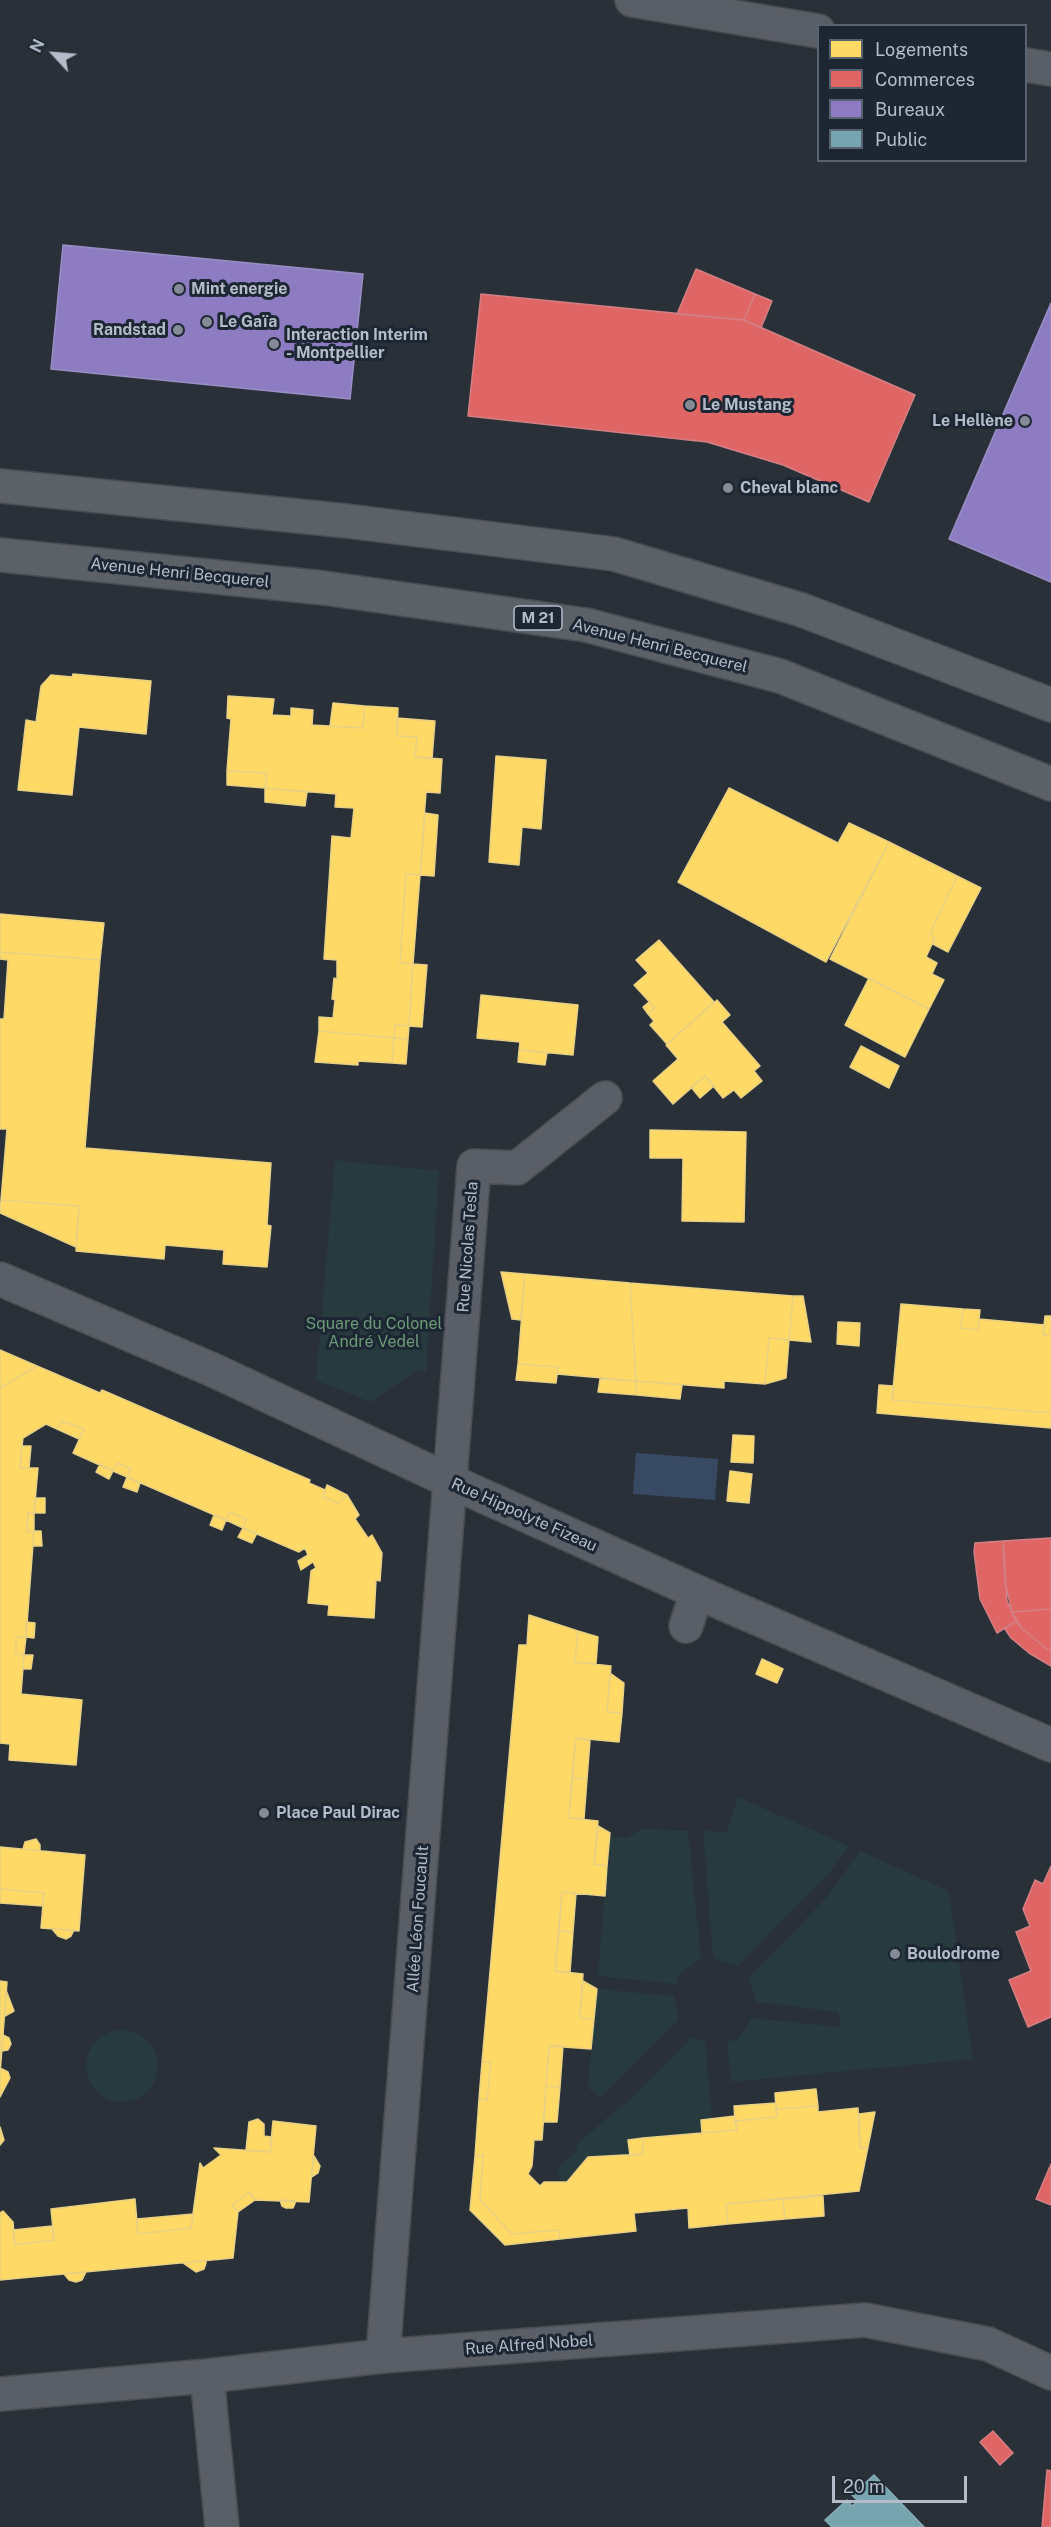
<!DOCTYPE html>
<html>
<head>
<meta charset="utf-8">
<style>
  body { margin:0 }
  #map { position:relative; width:1051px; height:2527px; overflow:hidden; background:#2a3038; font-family:"Public Sans",sans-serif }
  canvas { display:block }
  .legend { position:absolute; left:817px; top:24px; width:210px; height:138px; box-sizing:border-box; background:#1d2633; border:2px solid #59626f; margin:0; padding:8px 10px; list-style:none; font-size:18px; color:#b4bcc9 }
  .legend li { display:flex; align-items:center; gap:12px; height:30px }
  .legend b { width:30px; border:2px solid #59626f }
  .north { position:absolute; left:24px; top:24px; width:60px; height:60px; -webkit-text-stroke:4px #1d2633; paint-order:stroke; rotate:296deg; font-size:16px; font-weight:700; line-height:24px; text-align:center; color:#b4bcc9 }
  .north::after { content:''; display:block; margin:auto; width:21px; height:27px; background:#b4bcc9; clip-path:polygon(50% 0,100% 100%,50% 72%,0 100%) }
  .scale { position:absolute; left:832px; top:2476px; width:135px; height:27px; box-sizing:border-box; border:3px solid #b4bcc9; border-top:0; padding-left:8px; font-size:18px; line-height:21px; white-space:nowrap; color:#b4bcc9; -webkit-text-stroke:4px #1d2633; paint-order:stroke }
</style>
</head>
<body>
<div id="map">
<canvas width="1051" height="2527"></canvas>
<ul class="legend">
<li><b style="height:16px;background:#ffd966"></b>Logements</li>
<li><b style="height:16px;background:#e06666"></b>Commerces</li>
<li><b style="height:16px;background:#8e7cc3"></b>Bureaux</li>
<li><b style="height:16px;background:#76a5af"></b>Public</li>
</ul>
<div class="north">N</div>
<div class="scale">20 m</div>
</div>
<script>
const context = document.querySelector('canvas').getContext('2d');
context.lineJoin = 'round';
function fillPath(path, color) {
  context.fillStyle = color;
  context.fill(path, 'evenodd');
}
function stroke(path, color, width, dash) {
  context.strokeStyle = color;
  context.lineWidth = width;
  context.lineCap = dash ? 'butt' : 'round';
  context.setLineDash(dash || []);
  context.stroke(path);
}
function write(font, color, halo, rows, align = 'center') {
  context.font = font + ' "Public Sans",sans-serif';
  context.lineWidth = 6;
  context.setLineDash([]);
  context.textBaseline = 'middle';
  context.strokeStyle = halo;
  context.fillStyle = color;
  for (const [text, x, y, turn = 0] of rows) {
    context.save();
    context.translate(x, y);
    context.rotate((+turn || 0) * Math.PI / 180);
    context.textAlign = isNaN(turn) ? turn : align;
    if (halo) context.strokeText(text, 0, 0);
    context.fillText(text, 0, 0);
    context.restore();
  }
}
const green = new Path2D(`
  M335,1160L439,1171L426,1372L419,1369L371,1402L316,1380Z
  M738,1797L849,1846L830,1872L738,1966L713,1958L703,1830L726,1833Z
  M641,1829L688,1831L701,1959L679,1974L676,1984L598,1976L609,1837L627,1838Z
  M860,1851L949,1891L973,2059L731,2082L727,2042L738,2039L752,2018L841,2027L838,2012L756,2002L749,1977L827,1897Z
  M597,1989L674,1996L679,2020L600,2098L588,2088Z
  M86 2066a36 36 0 1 1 72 0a36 36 0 1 1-72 0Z
  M692,2037L705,2041L712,2119L701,2120L702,2133L628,2140L630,2156L588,2157L567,2182H560L558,2168L577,2151V2145L621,2105L624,2106Z`);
const water = new Path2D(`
  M636,1453L718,1459L715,1500L633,1494Z`);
const homes = new Path2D(`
  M73,674L151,681L146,734L79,727L72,795L18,790L26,720L36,722L41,686L51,675L72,677Z
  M228,696L274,699L272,715L291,716V708L313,710L312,725L363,728L365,706L398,708L397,736L417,737L415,757L442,759L440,793L426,792L420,875L406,874L400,963L413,964L409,1026L395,1025L394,1038L319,1031V1017L333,1018L335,1000L332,999L334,978L337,979V960L324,959L332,836L351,838L354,808L335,807L336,794L265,788L267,773L227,771L231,719L227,718Z
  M333,703L365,706L363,728L330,726Z
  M397,718L435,721L432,759L415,757L417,737L397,736Z
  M496,756L546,760L541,829L522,827L519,865L489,862Z
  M227,771L267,773L265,788L227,785Z
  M265,788L307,792L305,806L265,802Z
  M729,788L838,843L849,823L889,842L826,962L678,882Z
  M425,813L438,815L434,876L420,875Z
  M889,842L957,876L930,934L935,938L926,957L937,963L932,974L944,980L929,1009L830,959Z
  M406,874L420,875L413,964L400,963Z
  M957,876L981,888L948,952L933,944L935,938L930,934Z
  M0,914L104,923L100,960L0,952Z
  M659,940L714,1002L667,1044L650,1025L654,1021L648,1014L655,1008L634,985L648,973L636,960Z
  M0,952L100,960L85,1148L271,1163L267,1225L271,1226L267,1267L223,1264L224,1250L165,1245L164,1259L76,1251L79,1206L1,1200L7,1129H0V1019H4L8,960L0,959Z
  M413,964L427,965L422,1027L409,1026Z
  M869,978L929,1009L905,1057L845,1025Z
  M481,995L578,1005L573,1055L519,1050L520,1042L477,1038Z
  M717,1000L730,1015L722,1022L760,1066L754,1071L762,1081L741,1098L734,1090L723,1098L705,1076L673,1104L653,1081L678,1059L666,1045Z
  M649,1002L655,1008L648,1014L643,1007Z
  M395,1025L409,1026L408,1039L394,1038Z
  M319,1031L394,1038L392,1063L358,1061V1065L315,1062Z
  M394,1038L408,1039L406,1064L392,1063Z
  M861,1046L899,1066L889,1088L850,1067Z
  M519,1050L547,1053L545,1065L518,1062Z
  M705,1076L714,1086L700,1098L691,1087Z
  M650,1130L746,1132L744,1222L682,1221L683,1158H650Z
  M1,1200L79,1206L76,1247L0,1213Z
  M501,1272L525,1274L521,1320L512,1319Z
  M525,1274L630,1283L636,1381L557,1374L558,1367L518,1364Z
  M630,1283L793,1296L789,1340L769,1338L765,1384L724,1381V1388L636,1381Z
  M793,1296H803L811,1342L789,1340Z
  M901,1304L963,1309L961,1328L978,1330L979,1319L1045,1325L1043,1335H1051V1413L892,1400Z
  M963,1309L980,1310L978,1330L961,1328Z
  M1045,1316H1051V1335H1043Z
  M838,1322L860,1323L859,1346L837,1344Z
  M769,1338L789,1340L786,1378L765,1384Z
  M0,1350L37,1366L0,1388Z
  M518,1364L558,1367L556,1383L516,1380Z
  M37,1366L100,1393L102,1390L310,1480L309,1483L325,1490L323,1497L338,1503L347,1495L359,1515L355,1519L368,1538L372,1535L382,1553L380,1581L376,1580L374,1618L328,1615L329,1605L308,1603L311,1571L316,1568L313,1562L301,1570L298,1561L308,1555L305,1548L299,1552L243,1528L246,1519L230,1512L226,1520L127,1477L131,1469L117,1463L113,1471L73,1453L84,1429L62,1421L57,1429L46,1424L23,1438L22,1446L20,1468H38L34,1513L28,1512L27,1532L34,1531L26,1637H16V1654L24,1655L21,1694L82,1700L76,1765L9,1760L10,1744L0,1743V1388Z
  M600,1379L636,1381L637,1395L598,1392Z
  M636,1381L682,1385L680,1399L637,1395Z
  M879,1385L894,1386L892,1400L1051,1413V1428L877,1413Z
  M62,1421L84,1429L79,1439L57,1429Z
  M733,1435L754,1436L753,1463L731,1462Z
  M22,1446H31L29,1468H20Z
  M117,1463L131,1469L127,1477L113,1471Z
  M100,1464L113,1471L109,1479L96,1472Z
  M730,1471L752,1474L749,1503L727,1501Z
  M127,1477L140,1483L137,1492L123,1487Z
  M327,1485L347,1495L338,1503L323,1497Z
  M36,1498H45V1513H34Z
  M28,1512L34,1513V1531L27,1532Z
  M230,1512L246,1519L243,1528L226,1520Z
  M214,1515L226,1520L222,1530L210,1525Z
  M243,1528L257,1533L252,1543L238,1537Z
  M34,1531H41L42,1546H33Z
  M529,1615L578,1631L575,1662L611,1666L607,1712L622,1713L619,1742L576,1738L569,1818L598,1821L594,1864L607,1866L605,1896L562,1892L555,1971L583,1974L580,2018L594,2019L591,2049L549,2046L542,2140H534L532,2166L528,2174L540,2186L544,2182H567L588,2157L643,2154V2138L737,2130L735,2121L777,2117L776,2109L818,2106V2112L858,2108L860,2148L868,2147L859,2191L726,2204L728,2224L689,2228L688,2208L634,2213L636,2231L560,2239L559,2230L512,2234L480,2200L483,2155L475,2156L479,2099L487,2100L491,2062H482L519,1645H527Z
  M26,1622L35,1623L34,1638L26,1637Z
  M578,1631L598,1637L596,1664L575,1662Z
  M16,1637H26L24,1655L16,1654Z
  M24,1655H33L31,1669H23Z
  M762,1659L783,1669L777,1683L756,1674Z
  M610,1673L624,1683L622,1713L607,1712Z
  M576,1738L590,1741L587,1779L572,1778Z
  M572,1778L587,1779L584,1819L569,1818Z
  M598,1826L610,1833L607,1866L594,1864Z
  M36,1839L40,1845V1851L23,1849L25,1842Z
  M0,1847L85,1855L79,1931L41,1928L44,1893L0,1889Z
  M0,1889L44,1893L43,1906L0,1903Z
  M562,1892L576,1893L573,1932L559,1931Z
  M52,1929L74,1930L71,1936L66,1939L58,1936Z
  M559,1931L573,1932L570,1972L555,1971Z
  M0,1981L7,1982L0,2074Z
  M583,1981L597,1989L594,2019L580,2018Z
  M6,1990L14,2011L5,2016Z
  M3,2035L9,2038L11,2044L8,2050L2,2051Z
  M549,2046H563L560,2087L546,2086Z
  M482,2062H491L487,2100L479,2099Z
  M0,2068L8,2072L10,2078L0,2097Z
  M546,2086L560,2087L557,2122H544Z
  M816,2089L818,2106L776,2109L775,2093Z
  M776,2103L777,2117L735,2121L734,2106Z
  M875,2112L868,2147L860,2148L859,2114Z
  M735,2116L737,2130L702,2133L701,2120Z
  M258,2119L264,2124V2136L272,2137L270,2152L246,2150L249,2122Z
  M273,2121L316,2126L309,2202L255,2200L250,2192L232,2205L238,2212L233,2258L0,2280V2213L3,2211L13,2222L15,2245L54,2240L51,2209L135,2199L138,2234L191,2228L200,2163L203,2168L221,2155L214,2148L270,2152Z
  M0,2127L4,2140L0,2145Z
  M643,2138V2154L630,2156L628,2140Z
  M483,2155L480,2200L512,2234L559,2230L560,2239L505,2245L470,2210L475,2156Z
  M314,2156L320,2166L318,2173L312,2177Z
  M250,2192L255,2200L238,2212L232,2205Z
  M823,2196L824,2216L785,2219L783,2199Z
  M783,2199L785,2219L728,2224L726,2204Z
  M280,2200L296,2201L293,2208H286L282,2206Z
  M193,2214L191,2228L138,2234L137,2219Z
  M52,2226L54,2240L15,2245L13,2230Z
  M207,2260L204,2269L196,2272L183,2263Z
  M86,2272L82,2280L76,2282L69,2280L64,2274Z`);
const shops = new Path2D(`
  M696,269L755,294L744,320L677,314Z
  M481,294L744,320L915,395L869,502L783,465L707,442L468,416Z
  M755,294L772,301L761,328L744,320Z
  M1051,1538V1609L1012,1612L1005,1582L1003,1541Z
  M1003,1541L1007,1601L1016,1621L997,1633L980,1599L974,1552L975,1543Z
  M1051,1609V1652L1022,1629L1012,1612Z
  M1016,1621L1022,1629L1051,1652V1666L1029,1653L1011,1638L1005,1629Z
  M1051,1866V2017L1028,2027L1009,1980L1031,1971L1016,1932L1030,1926L1023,1909L1035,1880L1043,1884Z
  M1051,2164V2205L1036,2199Z
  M993,2431L1013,2453L1000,2465L980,2442Z
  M1047,2470L1051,2471V2527H1042Z`);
const offices = new Path2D(`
  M63,245L363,274L350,399L51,369Z
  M1051,303V582L949,539Z`);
const public = new Path2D(`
  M874,2475L924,2527H832L825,2520L847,2500L852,2506L858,2501L852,2495Z`);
const minor = new Path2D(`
  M632,0L818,31
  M1026,65L1051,69
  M0,1279L213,1370L452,1482L708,1597L1051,1745
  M686,1626L697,1592
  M383,2356L474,1166L517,1168L605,1098
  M207,2376L222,2527
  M0,2394L207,2376L383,2356L865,2320L988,2344L1051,2373`);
const major = new Path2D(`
  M0,486L347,521L614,554L802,610L1051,705
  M0,555L324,588L586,625L780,676L1051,784`);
const markers = [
  [179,289,6,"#848b96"],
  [207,322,6,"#848b96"],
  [178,330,6,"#848b96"],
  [274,344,6,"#848b96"],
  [690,405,6,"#848b96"],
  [1025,421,6,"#848b96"],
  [728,488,6,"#848b96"],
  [264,1813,6,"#848b96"],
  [895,1954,6,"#848b96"]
];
const shields = [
  [538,618,48]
];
const shieldNames = [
  ["M 21",538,618]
];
const poiNames = [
  ["Mint energie",191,289],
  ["Le Gaïa",219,322],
  ["Randstad",166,330,"right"],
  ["Interaction Interim",286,335],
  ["- Montpellier",286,353],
  ["Le Mustang",702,405],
  ["Le Hellène",1013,421,"right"],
  ["Cheval blanc",740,488],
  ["Place Paul Dirac",276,1813],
  ["Boulodrome",907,1954]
];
const streetNames = [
  ["Avenue Henri Becquerel",180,573,6],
  ["Avenue Henri Becquerel",660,646,14],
  ["Rue Nicolas Tesla",468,1247,-86],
  ["Rue Hippolyte Fizeau",524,1515,24],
  ["Allée Léon Foucault",418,1919,-86],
  ["Rue Alfred Nobel",529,2345,-4]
];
const parkNames = [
  ["Square du Colonel",374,1324],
  ["André Vedel",374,1342]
];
fillPath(green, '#273a3e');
fillPath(water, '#384963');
fillPath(homes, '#ffd966');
stroke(homes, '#e8d084', 1.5);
fillPath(shops, '#e06666');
stroke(shops, '#d38084', 1.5);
fillPath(offices, '#8e7cc3');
stroke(offices, '#998fc5', 1.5);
fillPath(public, '#76a5af');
stroke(public, '#89acb7', 1.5);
stroke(minor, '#484c53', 36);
stroke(major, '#484c55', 36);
stroke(minor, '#5a5e66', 33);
stroke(major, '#5c6168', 33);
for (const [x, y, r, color] of markers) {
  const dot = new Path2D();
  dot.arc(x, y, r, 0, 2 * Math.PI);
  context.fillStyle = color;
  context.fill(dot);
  stroke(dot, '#1d2633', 2);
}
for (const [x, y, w] of shields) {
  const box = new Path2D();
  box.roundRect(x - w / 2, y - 12, w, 24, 4.5);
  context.fillStyle = '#1d2633';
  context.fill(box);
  stroke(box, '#b4bcc9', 1.5);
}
write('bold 15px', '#b4bcc9', null, shieldNames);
write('bold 16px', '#b4bcc9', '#1d2633', poiNames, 'left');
write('16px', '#b4bcc9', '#1d2633', streetNames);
write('16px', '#6b9a76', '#1d2633', parkNames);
</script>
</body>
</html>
